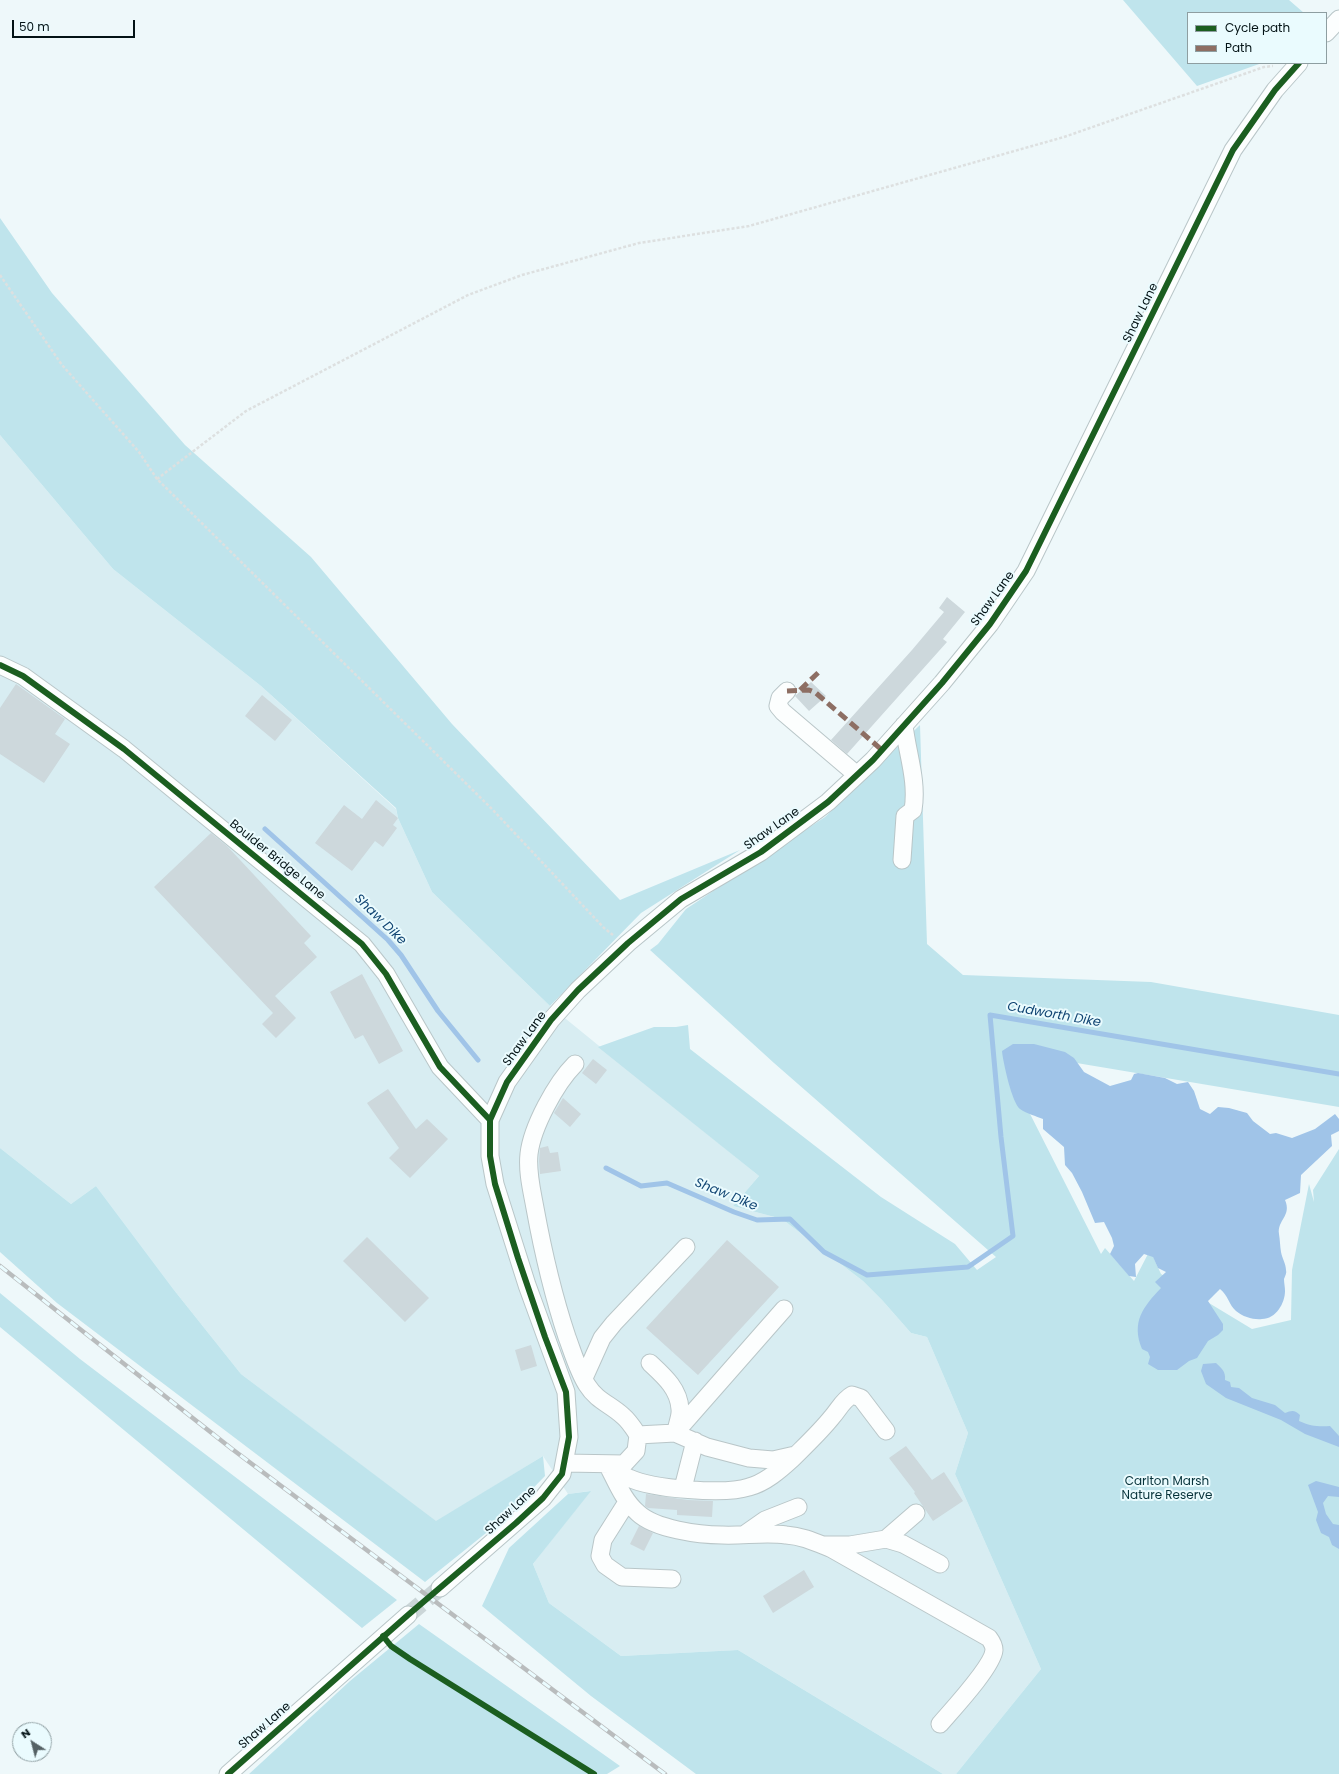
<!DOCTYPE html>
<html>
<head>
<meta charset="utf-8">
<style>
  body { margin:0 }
  #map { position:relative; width:1339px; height:1774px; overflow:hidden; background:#eef8fa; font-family:Poppins,sans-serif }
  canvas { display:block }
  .legend { position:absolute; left:1187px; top:12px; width:140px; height:52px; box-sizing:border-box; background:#eafbfe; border:1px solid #8e9ea1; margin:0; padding:5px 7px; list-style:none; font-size:12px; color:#031215 }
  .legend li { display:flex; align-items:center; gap:8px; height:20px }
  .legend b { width:20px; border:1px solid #8e9ea1 }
  .north { position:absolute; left:12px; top:1722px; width:40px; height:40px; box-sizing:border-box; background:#eafbfe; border:1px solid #8e9ea1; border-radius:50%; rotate:324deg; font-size:11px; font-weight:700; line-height:16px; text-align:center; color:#031215 }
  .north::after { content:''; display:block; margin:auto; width:14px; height:18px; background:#556265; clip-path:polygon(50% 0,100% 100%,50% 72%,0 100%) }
  .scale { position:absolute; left:12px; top:20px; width:123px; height:18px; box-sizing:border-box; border:2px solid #031215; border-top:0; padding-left:5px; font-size:12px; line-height:14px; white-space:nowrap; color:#031215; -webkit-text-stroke:3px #eafbfe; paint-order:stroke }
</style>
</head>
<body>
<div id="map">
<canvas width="1339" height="1774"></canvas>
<ul class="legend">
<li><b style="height:5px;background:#1b5e20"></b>Cycle path</li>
<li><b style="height:5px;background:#8d6e63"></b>Path</li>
</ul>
<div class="north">N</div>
<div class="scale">50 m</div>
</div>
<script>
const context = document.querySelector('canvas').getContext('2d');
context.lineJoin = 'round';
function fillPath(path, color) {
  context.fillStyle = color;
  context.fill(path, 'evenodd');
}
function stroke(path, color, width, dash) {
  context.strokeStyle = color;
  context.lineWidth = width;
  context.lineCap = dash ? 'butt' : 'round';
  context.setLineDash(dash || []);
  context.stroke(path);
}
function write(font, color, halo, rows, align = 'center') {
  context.font = font + ' Poppins,sans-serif';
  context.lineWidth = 4;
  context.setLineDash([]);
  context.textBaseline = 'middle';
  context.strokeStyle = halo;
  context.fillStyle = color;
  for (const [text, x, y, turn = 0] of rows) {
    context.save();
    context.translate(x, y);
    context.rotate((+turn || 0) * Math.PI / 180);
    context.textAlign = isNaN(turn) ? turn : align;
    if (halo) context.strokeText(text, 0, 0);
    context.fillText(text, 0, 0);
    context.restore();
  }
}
const built = new Path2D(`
  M0,435L113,569L261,686L396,809L398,818L432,892L550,1006L759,1176L733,1206L782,1219L863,1281L882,1300L911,1333L927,1337L968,1433L955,1474L1041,1669L956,1774H943L738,1650L621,1656L549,1603L533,1564L590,1491L568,1494L543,1456L436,1522L241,1374L174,1290L96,1186L71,1204L0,1148Z`);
const green = new Path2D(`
  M1123,0H1289L1304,13H1188V63H1262L1197,86Z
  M0,218L52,293L185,445L311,557L452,724L620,900L740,850L641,913L550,1006L432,892L398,818L396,808L261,686L113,569L0,435Z
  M920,725L927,944L963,975L1151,982L1339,1015V1107L1023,1054L1024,1102L1101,1254L1105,1248L1134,1281L1150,1250L1161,1274L1252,1329L1291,1320L1292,1270L1309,1184L1314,1202L1313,1190L1339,1149V1774H956L1041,1669L955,1474L968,1433L927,1337L911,1333L882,1300L863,1281L782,1219L733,1206L759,1176L598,1047L654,1027H676L688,1025L690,1049L881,1197L955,1244L977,1270L996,1257L774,1063L650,950L658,944L686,909L825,817Z
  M0,1148L71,1204L96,1186L174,1290L241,1374L436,1521L543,1456L545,1476L501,1521L425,1582L57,1303L0,1252Z
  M0,1293L80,1359L397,1600L362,1628L0,1327Z
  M591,1491L533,1564L549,1603L621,1656L738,1650L943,1774H696L591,1696L482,1606L509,1548L568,1494Z
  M419,1624L620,1766L607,1774H249L350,1681Z`);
const water = new Path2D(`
  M1013,1044H1034L1065,1052L1074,1058L1084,1072L1110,1086L1131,1080L1134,1074L1138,1073L1165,1078L1177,1084L1188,1082L1194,1091L1200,1109L1210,1114L1218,1107L1229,1108L1247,1113L1253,1121L1270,1134L1276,1133L1292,1138L1315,1129L1335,1114L1339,1119V1131L1331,1135L1332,1146L1301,1175L1300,1193L1285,1200C1292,1216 1277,1220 1279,1234C1280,1240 1280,1246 1281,1252C1282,1258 1286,1264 1286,1270C1287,1273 1285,1276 1284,1279C1284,1283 1285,1287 1285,1291C1285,1303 1276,1319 1262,1319C1254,1320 1243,1317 1236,1311C1229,1305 1228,1295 1220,1289L1208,1301L1223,1324V1330L1218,1335L1208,1341L1197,1358L1189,1361L1177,1370H1158L1148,1364L1150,1357L1148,1352L1142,1349C1131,1322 1143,1307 1161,1288L1155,1282L1166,1272L1158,1268L1153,1257L1144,1254L1135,1264L1136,1277L1129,1276L1110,1254L1114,1246L1112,1238L1104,1222L1095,1223L1082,1192L1072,1173L1065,1165L1064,1147L1043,1129V1119C1036,1116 1027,1114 1020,1109C1012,1103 1003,1062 1002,1051Z
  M1216,1363C1221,1368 1226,1371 1225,1380L1230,1382L1231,1387L1239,1388L1252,1398L1275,1405L1285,1413C1292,1410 1295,1410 1300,1415L1299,1421C1310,1426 1319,1427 1330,1426L1339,1436V1447L1305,1434L1281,1420L1226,1398L1206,1384L1201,1371L1203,1364Z
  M1316,1481L1339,1487V1497L1328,1496L1323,1503L1326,1514L1333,1524L1339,1525V1549L1332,1545L1329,1537L1321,1533L1316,1520L1318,1512L1308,1485Z`);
const stream = new Path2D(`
  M265,829L388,940L401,955L438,1011L478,1060
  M606,1168L641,1186L667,1183L734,1212L757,1220L790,1219L824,1252L867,1275L968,1267L1013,1236L1001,1137L990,1015L1339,1074`);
const building = new Path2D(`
  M947,597L965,612L943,639L947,642L847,754L831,740L912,650L944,612L939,608Z
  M811,682L826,696L809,711L795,696Z
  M16,684L65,719L55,734L70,744L44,783L0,754V708Z
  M262,695L292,720L275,741L245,716Z
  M376,800L398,818L393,825L397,828L383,847L375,841L352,871L315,843L344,805L362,819Z
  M211,833L227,846L311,936L304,943L317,957L275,996L296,1018L276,1038L262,1024L273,1013L154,887Z
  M362,974L403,1051L379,1064L363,1035L355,1039L330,992Z
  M593,1059L607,1070L596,1084L582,1073Z
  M388,1089L416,1129L427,1119L448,1139L410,1178L389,1158L399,1148L367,1103Z
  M563,1098L581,1114L570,1127L554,1113Z
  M548,1146L550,1153L558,1152L561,1171L540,1174L539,1161L540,1148Z
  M367,1237L429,1298L405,1322L343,1261Z
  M727,1240L779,1287L698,1375L646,1328Z
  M531,1345L537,1366L521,1371L515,1350Z
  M906,1446L932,1480L944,1472L963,1501L933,1521L914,1493L915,1492L889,1458Z
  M646,1494L688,1500L713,1501L712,1517L677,1515V1510L648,1508L645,1506Z
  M639,1526L653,1533L644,1551L630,1544Z
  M804,1570L814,1587L773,1613L763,1596Z`);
const minorTunnel = new Path2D(`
  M408,1615L440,1588`);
const path = new Path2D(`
  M0,275L62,365L139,452L157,479L492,809L604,928L613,935
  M157,479L246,411L468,295L522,275L639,243L749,226L1064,137L1264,67L1273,66`);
const minor = new Path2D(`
  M1326,33L1339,19
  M0,665L23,676L124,749L362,944L386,974L440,1067L490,1120
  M787,691L780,698L778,706L783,712L857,775
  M902,860L905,816L913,810C918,781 907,753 904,725
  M650,1363C664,1376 679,1389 680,1409C681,1416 677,1424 676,1431
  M584,1378L602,1338L614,1323L686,1247
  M675,1433L784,1309
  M638,1435L675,1433L707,1447L749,1458L773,1460L795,1455
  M564,1463L624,1464L636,1451L638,1435C634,1429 629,1421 623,1416C610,1404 597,1401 587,1385C578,1371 573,1353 567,1337C553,1295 543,1252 535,1208C532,1191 527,1172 529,1154C532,1127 556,1083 575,1064
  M607,1464C616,1481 623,1500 638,1513C655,1529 699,1535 722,1535C743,1536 765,1532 786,1535C803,1536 817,1543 832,1549L989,1638C992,1642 994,1645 994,1650C993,1666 952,1710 940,1724
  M609,1465C615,1469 622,1475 629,1478C652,1489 725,1495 749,1487C765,1483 780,1470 792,1459C806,1445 820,1432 832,1417C839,1409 843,1400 852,1395L861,1398L886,1431
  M683,1488L695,1441
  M627,1502L603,1540L600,1556L605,1565L622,1577L672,1579
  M745,1534L765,1520L798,1507
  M886,1539L916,1513
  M825,1545H850L886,1539L903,1544L940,1564
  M440,1588L543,1498L562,1474L569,1437L566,1392L527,1285L495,1184L490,1156V1120L507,1082L551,1020L578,990L628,943L681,899L761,852L828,802L873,760L942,683L990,624L1026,571L1233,150L1275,90L1299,63
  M228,1774L408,1615`);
const rail = new Path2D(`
  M0,1266L232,1449L665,1774`);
const quiet = new Path2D(`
  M800,690L821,670
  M787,691L809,690L816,693L882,750`);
const cycleway = new Path2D(`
  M0,665L23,676L124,749L362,944L386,974L440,1067L490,1120
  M383,1636L391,1646L410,1659L594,1774
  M228,1774L408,1615L516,1523L543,1498L562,1474L569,1437L566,1392L545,1337L518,1258L495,1184L490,1156V1120L507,1082L551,1020L578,990L628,943L681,899L761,852L828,802L873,760L942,683L990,624L1026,571L1233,150L1275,90L1299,63`);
const streetNames = [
  ["Shaw Lane",1141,313,-64],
  ["Shaw Lane",993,599,-54],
  ["Shaw Lane",772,829,-35],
  ["Boulder Bridge Lane",277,860,39],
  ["Shaw Lane",525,1039,-54],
  ["Shaw Lane",511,1511,-43],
  ["Shaw Lane",265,1726,-41]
];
const parkNames = [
  ["Carlton Marsh",1167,1482],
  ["Nature Reserve",1167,1496]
];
const waterNames = [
  ["Shaw Dike",380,920,44],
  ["Cudworth Dike",1054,1015,10],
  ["Shaw Dike",726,1195,22]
];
fillPath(built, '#d8edf2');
fillPath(green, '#bfe4ec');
fillPath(water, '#a0c4e8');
stroke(stream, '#a0c4e8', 5);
fillPath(building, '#cdd8dc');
stroke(minorTunnel, '#cbd6d8', 17, [17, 8]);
stroke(minor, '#b9c6c8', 19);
stroke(path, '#dde0e0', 2.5, [3, 2]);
stroke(minor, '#fcfefe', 17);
stroke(rail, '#b9bcbd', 4.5);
stroke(rail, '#eafbfe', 3, [9]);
stroke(quiet, '#8d6e63', 5, [10, 5]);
stroke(cycleway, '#1b5e20', 6);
write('12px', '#031215', '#eafbfe', streetNames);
write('12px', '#07333b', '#eafbfe', parkNames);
write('italic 13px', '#114573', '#eafbfe', waterNames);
</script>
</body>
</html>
